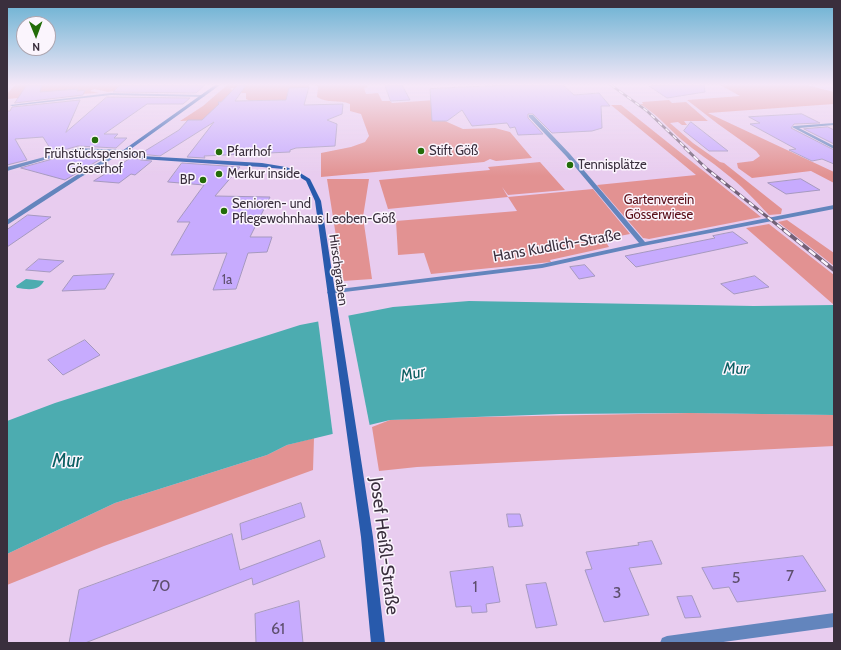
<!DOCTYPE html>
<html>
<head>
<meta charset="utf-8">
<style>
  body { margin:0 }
  #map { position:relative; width:841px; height:650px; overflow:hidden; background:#e8ccef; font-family:Cabin,sans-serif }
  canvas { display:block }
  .frame { position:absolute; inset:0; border:8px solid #3a2f3d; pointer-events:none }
  .north { position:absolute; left:16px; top:16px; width:40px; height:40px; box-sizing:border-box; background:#fbf5fd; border:1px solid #aea6b0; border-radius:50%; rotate:179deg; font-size:11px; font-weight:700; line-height:16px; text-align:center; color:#3a2f3d }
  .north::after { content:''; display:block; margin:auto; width:14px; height:18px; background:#236c09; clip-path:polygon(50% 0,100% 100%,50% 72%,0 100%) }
</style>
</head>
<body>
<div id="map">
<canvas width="841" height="650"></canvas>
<div class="frame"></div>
<div class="north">N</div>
</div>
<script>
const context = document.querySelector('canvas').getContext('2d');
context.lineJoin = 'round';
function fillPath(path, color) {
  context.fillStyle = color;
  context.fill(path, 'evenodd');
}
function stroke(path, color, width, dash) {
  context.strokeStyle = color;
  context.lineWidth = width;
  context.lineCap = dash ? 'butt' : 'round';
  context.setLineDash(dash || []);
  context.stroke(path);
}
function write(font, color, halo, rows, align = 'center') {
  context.font = font + ' Cabin,sans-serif';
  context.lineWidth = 3;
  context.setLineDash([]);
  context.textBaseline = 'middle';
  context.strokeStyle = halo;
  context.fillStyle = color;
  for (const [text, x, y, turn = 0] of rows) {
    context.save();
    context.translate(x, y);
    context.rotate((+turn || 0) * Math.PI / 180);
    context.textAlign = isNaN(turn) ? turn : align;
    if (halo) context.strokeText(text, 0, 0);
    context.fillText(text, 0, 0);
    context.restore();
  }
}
const green = new Path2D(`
  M15,85H130L119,86L114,91L108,92L94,89L90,91L99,93L79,94V96L43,99L18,98L7,99V94Z
  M227,85H309V87L289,88L286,100L250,101L246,99V93H241L243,89L232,88L230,89L233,90L203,120L180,121L203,106Z
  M313,85H366L368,87L364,88L366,94L378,93L382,101H390L392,103L435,100L432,109V121H445L463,129L495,128L510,132L532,158L496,161L490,159L484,162L321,177V153L351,147L365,142L369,136L361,114L350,111V104C339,99 327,104 317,97L318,86Z
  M720,85H807L834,92V104L708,113L834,172V183L811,171L752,178L738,168L737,163L753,161L760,156L756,151L718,124L687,100L740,96Z
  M669,100L672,103L686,102L708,121H684L687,125H682L678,122L670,123L693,143L720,162L724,163L782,209L781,214L769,215C755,200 741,185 724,172C711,161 696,152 682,140C668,128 657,114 640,104H643L642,102Z
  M611,105H621L761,217L649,239L643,238L597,185L696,175Z
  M540,162L565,190L508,195L502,187L508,197L593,189L630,234L604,239L609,247L550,260L551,262L431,274L424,253L398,255L396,221L517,211L508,197L388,209L379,180L490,170L488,167Z
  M327,179H369L363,217L372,279L343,281Z
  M787,220L834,253V266L778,222Z
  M769,224L834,275V305L746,228Z
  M690,413L834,415V446L417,467L379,471L372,427L390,420L431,418Z
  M314,438L313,470L104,546L7,585V554L115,503L267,455L287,445Z`);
const water = new Path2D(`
  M26,279L44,281C38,292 27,289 17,288L16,286Z
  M469,301L754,306L834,305V415L690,413L560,414L390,420L287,445L267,455L115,503L7,554V421L55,403L300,325L393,307Z`);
const pier = new Path2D(`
  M348,314L370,427L333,436L318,320Z`);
const building = new Path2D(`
  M27,85H42L40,92L78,89L77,91L85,90L83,95L15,103Z
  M130,85H205L196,93L113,92L119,86Z
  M238,85H246L235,101L286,100L289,88L309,87L304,105L343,104L342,114L327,120L337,124L335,146L296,148L290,150V152L204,156L205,158L187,157L214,122L160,156L140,154L179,130L188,120H202L219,104L218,102H221Z
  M385,85H402L410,100L391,101Z
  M508,85H563L574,95L599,93L610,106H601L602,128L592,131L552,133L533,114H528V118L543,134L518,135L515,127L510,128L507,123L472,126L462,110L447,121H432L430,89Z
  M669,85H704L705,92L667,98L649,86Z
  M107,97L190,98L183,104H147L104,134H118L114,138H127L116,148L78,146L53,153L43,137L15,139L27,160L7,165V111H10L12,107L80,100L66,132Z
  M802,114L820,123L794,124L791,128L834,150V164L822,159L812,161L789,150L796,149L750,124L760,123L749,117Z
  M691,122L728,151H709L684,131Z
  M828,127L834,130V144L804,129Z
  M78,152L111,153L65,180L21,168Z
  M133,157L141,160L152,161L135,175L131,174L119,183L94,181Z
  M182,163L240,167L215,196L270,197L250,237H272L267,252L248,253L236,289L213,290L227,253L171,255L190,222H177L204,185L168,182Z
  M801,179L820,190L786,194L768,183Z
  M28,215L51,217L7,247V230Z
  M733,232L748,243L636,267L625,256L715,238L713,236Z
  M39,259L64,261L50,272L26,270Z
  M585,265L595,276L579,279L570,267Z
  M114,274L105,289L62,291L73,276Z
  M755,276L769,287L734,294L721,284Z
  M85,340L100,355L63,375L48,360Z
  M301,503L305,517L242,540L240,524Z
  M507,514H520L523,526L509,527Z
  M232,534L240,570L320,540L325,557L253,585L252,578L85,643H69L79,590Z
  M652,541L662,564L629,568L649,615L604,622L585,570L592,569L586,552L639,545L638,543Z
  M803,556L826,591L737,602L729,587L713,589L702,568Z
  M493,567L500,602L486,604L487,612L472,613L471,606L456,607L450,572Z
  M546,583L557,625L536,628L526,585Z
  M692,596L701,617L685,618L677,597Z
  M299,601L303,643H256L255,614Z`);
const minor = new Path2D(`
  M111,93L203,95L205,96L203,97L111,95L12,106L10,105Z
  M529,115H533L570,154L645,242L834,205V209L643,246L542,268L328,294L327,292L331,290L542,264L639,243L566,156L529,117Z
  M834,123V125L799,128L834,146V149L792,127L794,126Z
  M78,148L124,150L126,151L81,177L7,225V220C43,196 79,172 118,152L78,150L7,171V167Z
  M834,613V627L716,643H660L662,638L667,636Z`);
const secondary = new Path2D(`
  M215,85H220L128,151L142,156L262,163L286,167L297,171L310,179L321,201L373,537L385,643H371L361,537L315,201L306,181L293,173L283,169L262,167L141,159L122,151Z`);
const railFar2 = new Path2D(`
  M611,85L647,111L687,149`);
const railFar1 = new Path2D(`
  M685,148L707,169L785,231`);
const rail = new Path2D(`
  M784,230L834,270`);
const markers = [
  [95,140,4,"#236c09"],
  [421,151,4,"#236c09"],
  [219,152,4,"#236c09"],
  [570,165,4,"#236c09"],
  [219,174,4,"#236c09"],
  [203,180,4,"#236c09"],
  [224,211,4,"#236c09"]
];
const farPoinames = [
  ["Stift Göß",429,151],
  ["Pfarrhof",227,152],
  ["Frühstückspension",95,154,"center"],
  ["Gösserhof",95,169,"center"],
  ["Tennisplätze",578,165],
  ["Merkur inside",227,174],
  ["BP",195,180,"right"],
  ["Senioren- und",232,204],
  ["Pflegewohnhaus Leoben-Göß",232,219]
];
const farParknames = [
  ["Gartenverein",659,200],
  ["Gösserwiese",659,215]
];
const farStreetnames = [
  ["Hirschgraben",338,270,82]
];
const numberNames = [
  ["1a",227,280]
];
const streetNames = [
  ["Hans Kudlich-Straße",557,246,-10]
];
const waterNames = [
  ["Mur",736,369,1],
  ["Mur",413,374,-11]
];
const nearNumbernames = [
  ["7",790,576],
  ["5",736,578],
  ["70",161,586],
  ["1",475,587],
  ["3",617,593],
  ["61",278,629]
];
const nearStreetnames = [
  ["Josef Heißl-Straße",384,546,83]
];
const nearWaternames = [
  ["Mur",67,461]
];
fillPath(green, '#e29292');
fillPath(water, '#4cacb0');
fillPath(pier, '#e8ccef');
fillPath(building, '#c7abfe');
stroke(building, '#a699bf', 1);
fillPath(minor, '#6385bd');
fillPath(secondary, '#285aac');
stroke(railFar2, '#726176', 2.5);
stroke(railFar1, '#726176', 3);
stroke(rail, '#726176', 4);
stroke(railFar2, '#fbf5fd', 1.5, [5]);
stroke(railFar1, '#fbf5fd', 2, [6]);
stroke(rail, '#fbf5fd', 2.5, [8]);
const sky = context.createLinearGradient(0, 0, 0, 176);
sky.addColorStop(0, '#69b1d2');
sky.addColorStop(0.48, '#f5e8f8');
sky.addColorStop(1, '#f5e8f800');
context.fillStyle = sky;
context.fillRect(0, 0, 841, 176);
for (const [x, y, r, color] of markers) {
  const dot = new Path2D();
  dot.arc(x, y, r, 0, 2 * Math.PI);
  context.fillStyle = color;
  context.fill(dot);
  stroke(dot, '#fbf5fd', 1.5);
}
write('13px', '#3a2f3d', '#fbf5fd', farPoinames, 'left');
write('13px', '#5b0f19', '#fbf5fd', farParknames);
write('13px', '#3a2f3d', '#fbf5fd', farStreetnames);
write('13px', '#5d4e6d', null, numberNames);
write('15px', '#3a2f3d', '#fbf5fd', streetNames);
write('italic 16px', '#0a5e61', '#fbf5fd', waterNames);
write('16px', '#5d4e6d', null, nearNumbernames);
write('18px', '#3a2f3d', '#fbf5fd', nearStreetnames);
write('italic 19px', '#0a5e61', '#fbf5fd', nearWaternames);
</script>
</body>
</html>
